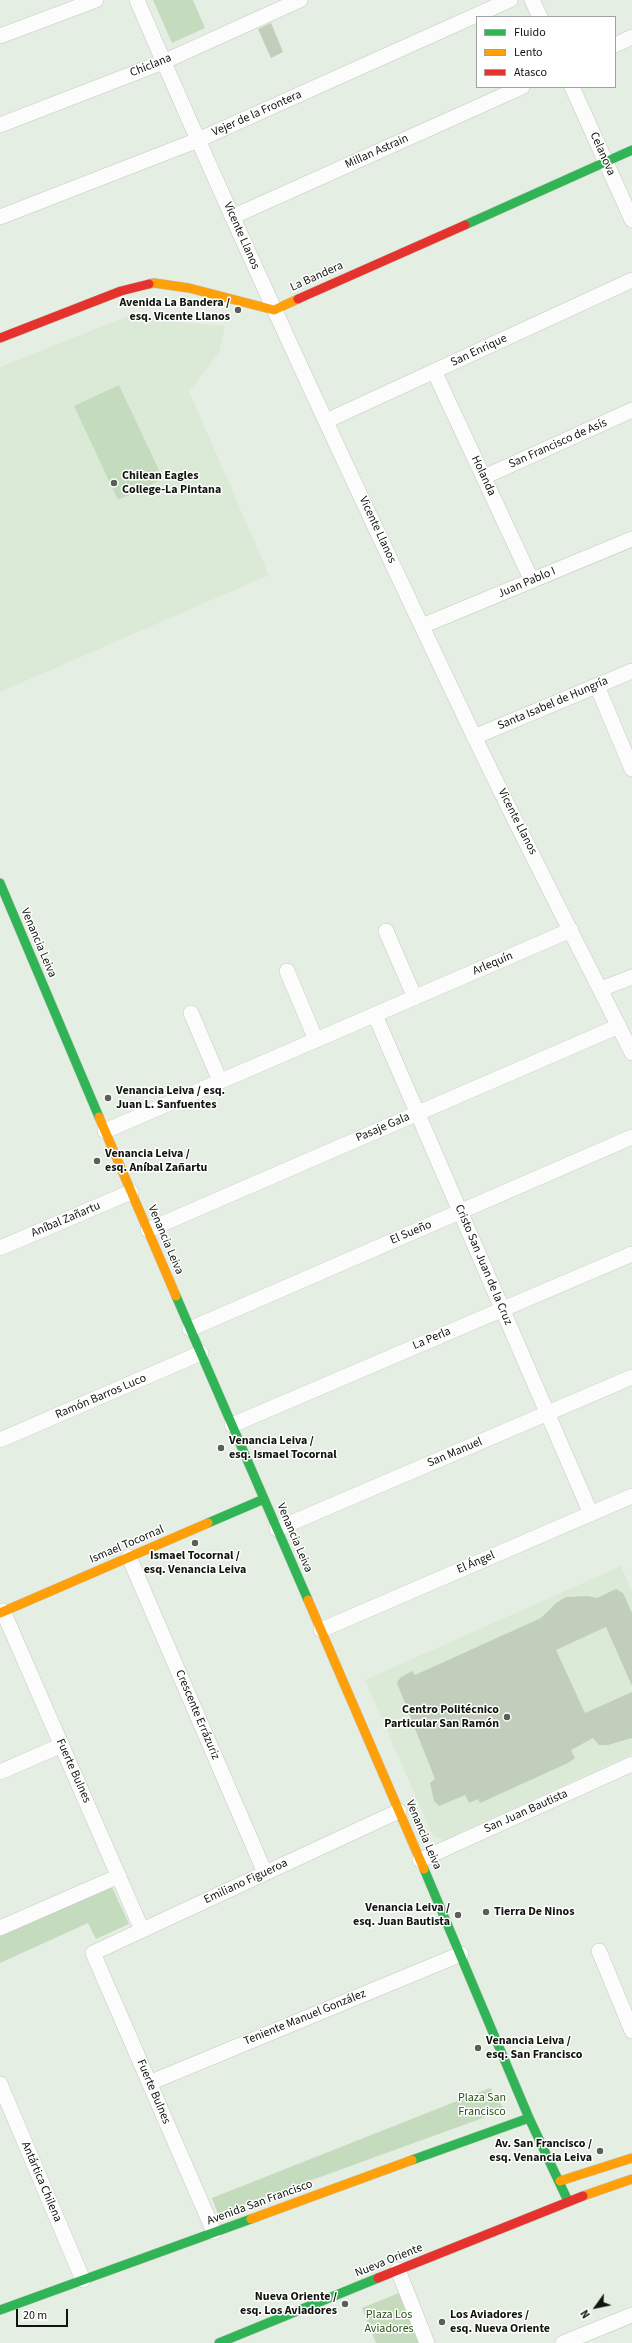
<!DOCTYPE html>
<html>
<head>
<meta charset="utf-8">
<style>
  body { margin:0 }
  #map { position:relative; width:632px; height:2343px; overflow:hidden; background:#e5eee2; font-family:"Source Sans 3",sans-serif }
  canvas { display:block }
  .legend { position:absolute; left:476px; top:16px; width:140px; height:72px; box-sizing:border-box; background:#fff; border:1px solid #9fa19e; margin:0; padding:5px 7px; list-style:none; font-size:12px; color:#0f140d }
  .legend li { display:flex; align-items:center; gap:8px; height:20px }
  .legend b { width:20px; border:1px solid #9fa19e }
  .north { position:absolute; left:576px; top:2287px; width:40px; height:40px; -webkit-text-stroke:3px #fff; paint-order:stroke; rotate:237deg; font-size:11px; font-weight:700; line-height:16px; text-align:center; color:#0f140d }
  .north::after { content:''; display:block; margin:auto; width:14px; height:18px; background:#0f140d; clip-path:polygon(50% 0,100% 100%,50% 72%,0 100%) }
  .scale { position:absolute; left:16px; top:2309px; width:52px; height:18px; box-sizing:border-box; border:2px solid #0f140d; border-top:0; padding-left:5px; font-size:12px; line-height:14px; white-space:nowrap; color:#0f140d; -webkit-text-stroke:3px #fff; paint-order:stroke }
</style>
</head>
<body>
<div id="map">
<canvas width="632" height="2343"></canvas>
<ul class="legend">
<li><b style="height:5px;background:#30b455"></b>Fluido</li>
<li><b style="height:5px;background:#ff9f0a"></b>Lento</li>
<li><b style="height:5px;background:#e5322d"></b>Atasco</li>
</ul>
<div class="north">N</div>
<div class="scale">20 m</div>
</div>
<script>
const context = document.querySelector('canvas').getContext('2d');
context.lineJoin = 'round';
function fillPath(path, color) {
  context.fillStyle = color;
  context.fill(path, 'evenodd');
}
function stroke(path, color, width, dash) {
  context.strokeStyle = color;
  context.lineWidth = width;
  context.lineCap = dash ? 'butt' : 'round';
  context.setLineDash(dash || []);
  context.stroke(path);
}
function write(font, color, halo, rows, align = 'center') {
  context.font = font + ' "Source Sans 3",sans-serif';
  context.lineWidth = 3;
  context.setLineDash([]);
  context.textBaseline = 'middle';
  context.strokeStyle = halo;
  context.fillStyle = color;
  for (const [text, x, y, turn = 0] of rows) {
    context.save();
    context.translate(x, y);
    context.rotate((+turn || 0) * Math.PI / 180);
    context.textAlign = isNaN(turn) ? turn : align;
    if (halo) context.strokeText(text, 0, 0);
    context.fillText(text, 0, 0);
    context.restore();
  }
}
const built = new Path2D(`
  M126,317L225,326L219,353L189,391L269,575L0,692V367Z
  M621,1566L632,1592V1754L444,1840L433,1836L365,1680Z`);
const green = new Path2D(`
  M153,0H193L205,28L172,43Z
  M119,385L163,479L118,500L74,406Z
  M111,1885L129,1924L96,1939L88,1923L0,1963V1936Z
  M490,2088L505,2110L218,2214L212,2198Z
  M399,2293L419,2343H376L362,2308Z`);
const building = new Path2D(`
  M271,23L283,52L271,58L258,29Z
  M616,1589L623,1593L632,1613V1686L606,1627L556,1650L585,1713L632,1692V1738L608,1745H599L593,1738L571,1750L575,1758L568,1763L480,1803L478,1799L469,1803L465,1795L439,1806L434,1801L430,1783L435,1779L397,1683L400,1678L412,1671L415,1675L541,1618L556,1603L566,1597L588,1596L597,1598Z`);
const street = new Path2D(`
  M137,0C243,247 357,491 473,734C524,841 579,947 632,1053
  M532,0L540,17
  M0,36L96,0
  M615,45L632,37
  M572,87L632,220
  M0,125L163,62L300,0
  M0,217L198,140L510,0
  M232,217L522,87
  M434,371L532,581
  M326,421L632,280
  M484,477L632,410
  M422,626L632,539
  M597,686L632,769
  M474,737L632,671
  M386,931L415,998
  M287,971L316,1040
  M601,989L632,977
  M191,1013L220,1081
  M375,1015L591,1514
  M105,1131L571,930
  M148,1230L619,1026
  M0,1248L131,1192
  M190,1329L632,1137
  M232,1425L632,1254
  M0,1440L201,1353
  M277,1529L632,1377
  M129,1557L265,1873
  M3,1611L142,1930
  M321,1630L632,1496
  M0,1772L62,1745
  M420,1860L632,1764
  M0,1928L119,1876
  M599,1951L632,2031
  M149,2083L461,1954
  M0,2084L83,2280
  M214,2232L93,1953L399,1811
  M398,2270L427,2343
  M563,2343L632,2315`);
const fast = new Path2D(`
  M465,225L632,150
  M0,883L99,1117
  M176,1296L308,1600
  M208,1523L264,1499
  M424,1869L529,2118L568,2201
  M412,2160L529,2118
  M0,2310L251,2219
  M219,2343L378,2278`);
const slow = new Path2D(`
  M149,284L154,283L189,288L274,310L298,299
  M99,1117L176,1296
  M308,1600L424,1869
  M0,1613L208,1523
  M560,2181L632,2158
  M583,2196L632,2179
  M251,2219L412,2160`);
const jam = new Path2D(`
  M298,299L465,225
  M0,338L121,291L149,284
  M378,2278L583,2196`);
const markers = [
  [238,310,4,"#5a6058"],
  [114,483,4,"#5a6058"],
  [108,1098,4,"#5a6058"],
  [97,1161,4,"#5a6058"],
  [221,1448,4,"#5a6058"],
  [195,1543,4,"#5a6058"],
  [507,1717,4,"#5a6058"],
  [486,1912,4,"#5a6058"],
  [458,1915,4,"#5a6058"],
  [478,2048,4,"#5a6058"],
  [600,2151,4,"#5a6058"],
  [345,2304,4,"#5a6058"],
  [442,2322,4,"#5a6058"]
];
const streetNames = [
  ["Chiclana",151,66,-22],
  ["Vejer de la Frontera",257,114,-24],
  ["Millan Astrain",377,152,-24],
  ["Celanova",602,154,66],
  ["Vicente Llanos",241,236,66],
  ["La Bandera",317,277,-24],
  ["San Enrique",479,351,-25],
  ["San Francisco de Asís",558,444,-24],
  ["Holanda",483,476,65],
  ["Vicente Llanos",377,530,65],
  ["Juan Pablo I",527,583,-23],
  ["Santa Isabel de Hungría",553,704,-23],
  ["Vicente Llanos",517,822,63],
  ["Venancia Leiva",38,943,67],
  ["Arlequín",493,964,-23],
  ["Pasaje Gala",383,1128,-23],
  ["Aníbal Zañartu",66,1220,-23],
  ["El Sueño",411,1233,-23],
  ["Venancia Leiva",165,1240,67],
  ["Cristo San Juan de la Cruz",483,1265,67],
  ["La Perla",432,1339,-23],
  ["Ramón Barros Luco",101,1397,-23],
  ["San Manuel",455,1453,-23],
  ["Venancia Leiva",294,1538,67],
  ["Ismael Tocornal",127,1545,-23],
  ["El Ángel",476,1563,-23],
  ["Crescente Errázuriz",197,1715,67],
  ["Fuerte Bulnes",73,1771,66],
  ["San Juan Bautista",526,1812,-24],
  ["Venancia Leiva",423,1835,67],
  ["Emiliano Figueroa",246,1882,-25],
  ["Teniente Manuel González",305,2018,-22],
  ["Fuerte Bulnes",153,2092,67],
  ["Antártica Chilena",41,2182,67],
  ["Avenida San Francisco",260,2203,-20],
  ["Nueva Oriente",389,2261,-22]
];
const poiNames = [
  ["Avenida La Bandera /",230,303,"right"],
  ["esq. Vicente Llanos",230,317,"right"],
  ["Chilean Eagles",122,476],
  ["College-La Pintana",122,490],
  ["Venancia Leiva / esq.",116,1091],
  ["Juan L. Sanfuentes",116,1105],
  ["Venancia Leiva /",105,1154],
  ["esq. Aníbal Zañartu",105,1168],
  ["Venancia Leiva /",229,1441],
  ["esq. Ismael Tocornal",229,1455],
  ["Ismael Tocornal /",195,1556,"center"],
  ["esq. Venancia Leiva",195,1570,"center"],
  ["Centro Politécnico",499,1710,"right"],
  ["Particular San Ramón",499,1724,"right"],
  ["Venancia Leiva /",450,1908,"right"],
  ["esq. Juan Bautista",450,1922,"right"],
  ["Tierra De Ninos",494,1912],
  ["Venancia Leiva /",486,2041],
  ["esq. San Francisco",486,2055],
  ["Av. San Francisco /",592,2144,"right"],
  ["esq. Venancia Leiva",592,2158,"right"],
  ["Nueva Oriente /",337,2297,"right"],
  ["esq. Los Aviadores",337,2311,"right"],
  ["Los Aviadores /",450,2315],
  ["esq. Nueva Oriente",450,2329]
];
const parkNames = [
  ["Plaza San",482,2098],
  ["Francisco",482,2112],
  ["Plaza Los",389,2315],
  ["Aviadores",389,2329]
];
fillPath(built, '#dbead6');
fillPath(green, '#c4dbbd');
fillPath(building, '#c1cebc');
stroke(street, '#c4cac1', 16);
stroke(fast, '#c4cac1', 10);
stroke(slow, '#c4cac1', 10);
stroke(jam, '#c4cac1', 10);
stroke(street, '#fbfcfb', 15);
stroke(fast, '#30b455', 9);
stroke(slow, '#ff9f0a', 9);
stroke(jam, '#e5322d', 9);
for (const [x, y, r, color] of markers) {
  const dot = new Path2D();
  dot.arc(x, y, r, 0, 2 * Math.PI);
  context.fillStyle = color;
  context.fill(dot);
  stroke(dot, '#fff', 1.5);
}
write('12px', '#0f140d', '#fff', streetNames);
write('bold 12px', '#0f140d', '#fff', poiNames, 'left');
write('12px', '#275214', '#fff', parkNames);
</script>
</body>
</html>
